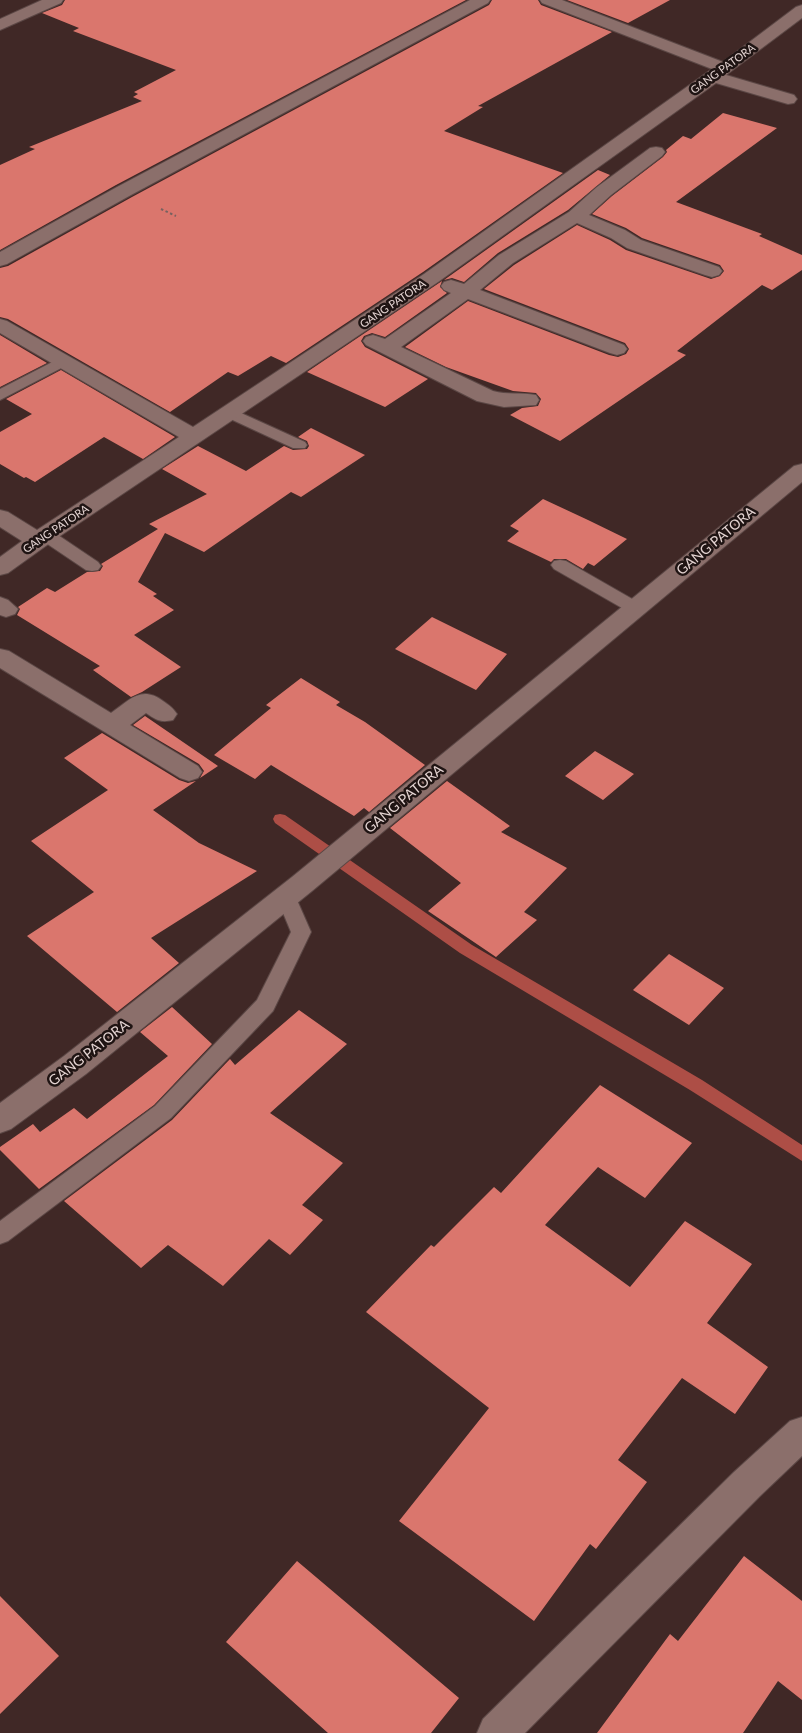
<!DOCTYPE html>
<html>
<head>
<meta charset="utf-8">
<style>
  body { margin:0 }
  canvas { display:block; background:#402826 }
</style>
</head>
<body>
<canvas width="802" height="1733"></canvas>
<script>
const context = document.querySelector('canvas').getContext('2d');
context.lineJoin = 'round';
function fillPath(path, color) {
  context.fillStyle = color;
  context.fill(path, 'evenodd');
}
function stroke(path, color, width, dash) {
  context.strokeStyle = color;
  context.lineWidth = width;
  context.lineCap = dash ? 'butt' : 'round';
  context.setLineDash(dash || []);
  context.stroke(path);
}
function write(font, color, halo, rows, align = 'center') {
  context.font = font + ' Lato,sans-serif';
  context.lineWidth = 5;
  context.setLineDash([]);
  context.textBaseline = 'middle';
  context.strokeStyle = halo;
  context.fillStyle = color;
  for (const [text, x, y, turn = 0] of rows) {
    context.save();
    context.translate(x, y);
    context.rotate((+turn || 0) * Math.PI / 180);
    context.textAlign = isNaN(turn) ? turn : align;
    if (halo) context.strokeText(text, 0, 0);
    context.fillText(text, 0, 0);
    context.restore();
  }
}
const stream = new Path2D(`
  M280,814L285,815L472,945L702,1080L802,1145V1161L690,1090L460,953L275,823L273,819L275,815Z`);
const building = new Path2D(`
  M65,0H466L116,185L0,250V165L35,149L29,147L142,101L133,97L138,94L134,92L176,70L73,31L79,28L42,13L62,5Z
  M492,0H538L541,5L612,32L478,106L483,107L444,131L563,173L423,272L286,363L271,356L238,376L228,372L170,412L8,319L0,317V268L8,266L132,197L489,5Z
  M567,0H670L628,23Z
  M723,113L777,128L676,202L762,234L759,236L802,255V270L772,290L762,285L677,351L686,355L560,441L510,415L522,408L538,406L541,399L536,393L513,391L446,367L405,347L468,301L609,355L618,357L626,354L629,349L625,343L484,289L514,265L577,225L610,240L626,250L711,279L720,276L724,271L720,265L642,238L626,228L592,214L612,196L663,157L667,152L666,150L683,136L691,139Z
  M598,170L610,175L568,210L498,253L464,282L452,278L444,280Z
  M442,281L440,287L447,293L385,337L372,333L364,336L361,341L365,347L428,379L385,407L307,372Z
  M0,335L47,363L0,387Z
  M61,370L175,437L143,459L104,437L35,482L26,477L24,478L0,464V432L32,414L6,399Z
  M311,428L365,455L301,497L291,492L204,552L165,533L138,582L157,594L153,596L174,610L134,635L181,667L142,692L131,697L93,670L100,666L17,615L20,609L18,607L47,588L55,592L87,572L100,571L103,566L101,564L158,529L149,524L207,494L162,469L198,446L246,471L284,446L293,450L307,449L309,446L307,441L298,437Z
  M543,499L588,520L627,539L594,566L588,563L583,569L566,559H554L551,562L507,541L519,531L510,526Z
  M432,617L507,654L476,690L395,649Z
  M301,678L340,702L336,705L365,722L425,765L369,812L364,808L354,816L271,765L255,779L214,755L271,708L266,705Z
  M145,716L218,766L200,778L204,771L199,764L133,725Z
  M102,733L179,780L188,783L196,781L153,810L199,843L257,871L151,938L179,963L117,1012L27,936L94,892L31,841L108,790L64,758Z
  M595,751L634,774L603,800L565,776Z
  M447,781L510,826L501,832L567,868L524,912L537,920L496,957L428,911L461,883L390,828Z
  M669,954L724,988L689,1025L633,990Z
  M172,1007L212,1044L154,1105L39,1189L0,1150V1147L33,1124L40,1132L74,1108L87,1119L168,1056L140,1032Z
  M299,1010L347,1044L270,1113L343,1163L302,1205L323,1220L290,1255L269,1239L223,1286L168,1245L141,1268L64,1201L172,1120L230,1059L235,1065Z
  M600,1085L692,1143L645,1198L598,1167L545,1225L630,1287L685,1221L752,1264L707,1323L768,1367L735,1414L682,1378L618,1460L647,1482L596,1549L590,1544L534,1621L399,1521L489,1408L366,1312L431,1245L434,1247L494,1187L501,1193Z
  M744,1556L802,1601V1700L778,1681L743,1733H597L670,1634L678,1641Z
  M297,1561L459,1698L431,1733H328L226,1642Z
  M0,1596L59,1656L0,1714Z`);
const path = new Path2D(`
  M161,209L176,216`);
const lane = new Path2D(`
  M64,356L69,358L72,361L69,364L0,400V389Z
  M230,408L305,442L307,445L305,448H293L224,416L222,413L224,410Z
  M46,530L52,531L98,562L101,566L98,570L92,571L86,570L40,539L38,535L40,531Z
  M560,560L566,561L641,604L644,608L641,612L635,614L629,612L554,569L551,565L554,561Z
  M286,888L293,891L311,932L273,1011L171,1118L8,1241L0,1244V1221L155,1106L257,1000L291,932L276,896L279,891Z`);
const street = new Path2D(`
  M42,0H63L61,3L0,30V19Z
  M470,0H490L488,3L131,195L7,264L0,266V252L117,187Z
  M540,0H562L723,62L796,7L802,5V18L726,75L794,95L797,99L794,103L788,104L716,83L438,282L54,540L8,573L0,575V557L22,541L0,527V510L8,512L37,530L179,437L0,333V319L7,321L193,427L424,274L712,69L542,3Z
  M656,147L662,148L665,152L662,156L611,195L589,215L625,230L641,240L719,267L722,271L719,275L712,277L705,275L627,248L611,238L577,223L513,263L480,290L624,345L627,349L624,353L617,355L610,353L468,299L401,347L493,391C507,395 521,392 536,395L539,400L536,405L504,407L477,401L366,345L363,341L366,337L373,335L385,339L451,293L444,290L441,286L444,282L451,280L464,284L499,255L569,212L597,187L650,148Z
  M802,464V482L312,891L86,1074L11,1129L0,1133V1103L64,1056L292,877L794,466Z
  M0,597L8,600L18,609L15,614L6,617L0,615Z
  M0,649L9,651L111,713C130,700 141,685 163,701C169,705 173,708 177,714L173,720C161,723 156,720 146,713L130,725L198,766L202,772L198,778L189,781L180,778L0,668Z
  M802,1417V1456L760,1496L525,1733H477L483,1719L734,1472L790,1421Z`);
const farStreetnames = [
  ["GANG PATORA",723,69,-36],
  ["GANG PATORA",393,304,-34],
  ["GANG PATORA",56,529,-34]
];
const streetNames = [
  ["GANG PATORA",716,541,-40],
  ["GANG PATORA",404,799,-40],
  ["GANG PATORA",89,1053,-38]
];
fillPath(stream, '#ad4e46');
fillPath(building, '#da766d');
stroke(lane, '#5b4745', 2);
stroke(street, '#5b4745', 2);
stroke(path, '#776260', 2, [2.5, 2.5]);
fillPath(lane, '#8b6f6b');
fillPath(street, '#8b6f6b');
write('11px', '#e4d4d2', '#1f1413', farStreetnames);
write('14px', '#e4d4d2', '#1f1413', streetNames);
</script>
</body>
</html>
